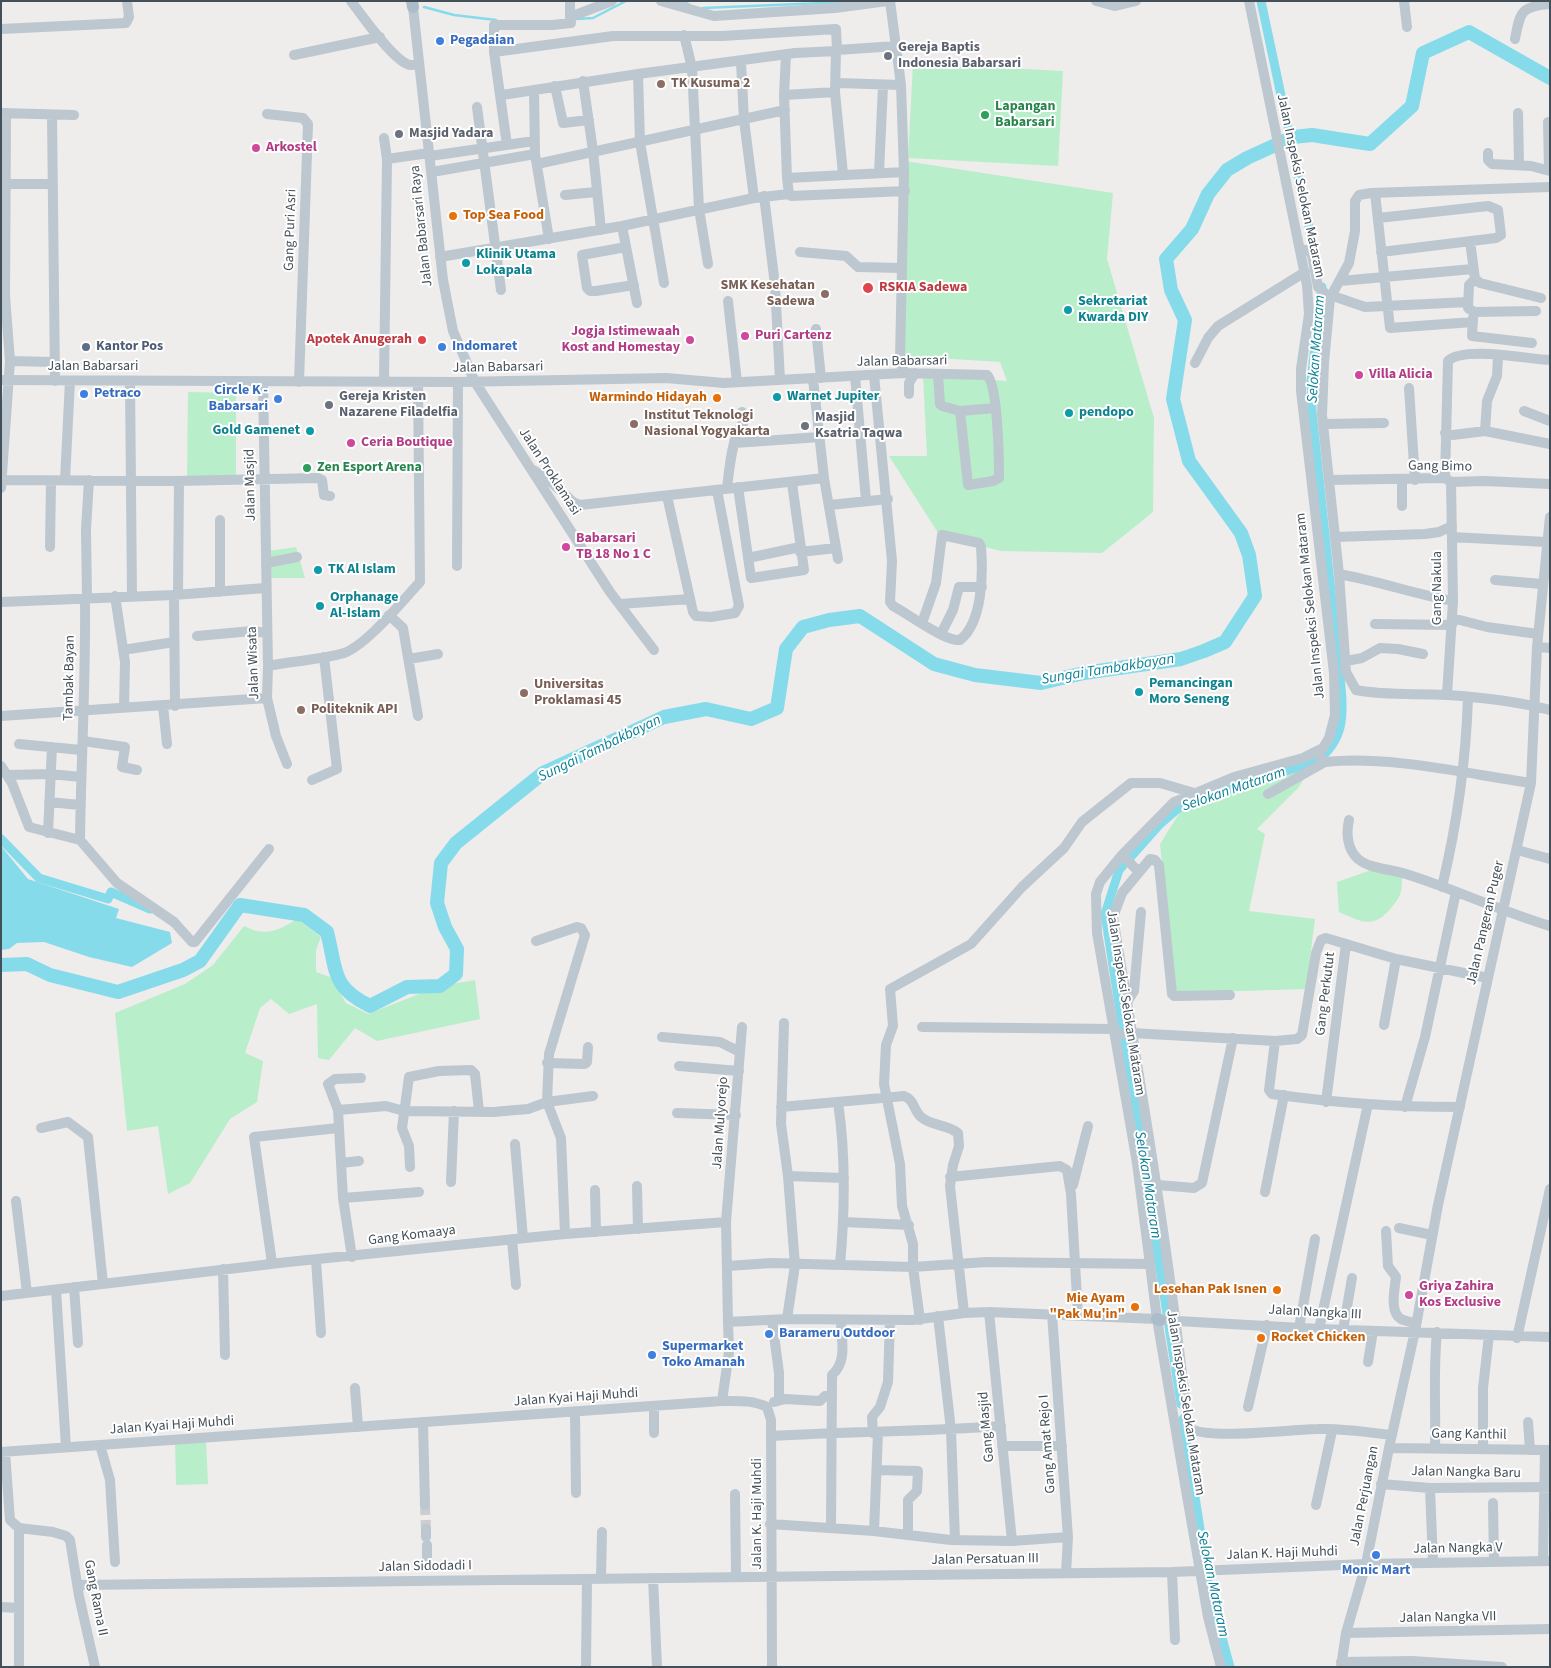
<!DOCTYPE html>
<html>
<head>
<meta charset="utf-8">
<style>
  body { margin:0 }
  #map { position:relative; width:1551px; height:1668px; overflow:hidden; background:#efecec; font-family:"Source Sans 3",sans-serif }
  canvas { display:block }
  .frame { position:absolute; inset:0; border:2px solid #445059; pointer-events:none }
</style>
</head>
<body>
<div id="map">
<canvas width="1551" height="1668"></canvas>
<div class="frame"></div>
</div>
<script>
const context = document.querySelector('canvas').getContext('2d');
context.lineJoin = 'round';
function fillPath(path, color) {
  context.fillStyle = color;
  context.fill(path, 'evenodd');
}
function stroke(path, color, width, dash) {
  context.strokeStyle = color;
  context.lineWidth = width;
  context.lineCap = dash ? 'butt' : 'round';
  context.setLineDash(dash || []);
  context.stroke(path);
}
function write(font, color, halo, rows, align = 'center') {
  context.font = font + ' "Source Sans 3",sans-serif';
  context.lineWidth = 4;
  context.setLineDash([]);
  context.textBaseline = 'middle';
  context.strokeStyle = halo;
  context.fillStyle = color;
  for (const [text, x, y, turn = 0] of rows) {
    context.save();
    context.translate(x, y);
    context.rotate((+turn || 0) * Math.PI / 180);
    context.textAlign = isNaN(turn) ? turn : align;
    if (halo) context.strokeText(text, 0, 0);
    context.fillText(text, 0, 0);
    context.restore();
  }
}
const green = new Path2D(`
  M913,63L1063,71L1058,166L908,158Z
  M905,161L1113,193L1107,259L1154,418L1153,512L1102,553L1001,551L940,536L889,456H927L923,375L1007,381L1000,362L904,356Z
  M188,392L236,393V477L187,478Z
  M296,547L305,578H267L268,551Z
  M1312,765L1299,787L1257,829L1265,834L1249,911L1315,919L1306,989L1176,993L1160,844L1182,809L1196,801Z
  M1377,868L1402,875C1402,892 1402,895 1391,908C1374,929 1361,922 1339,912L1337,882Z
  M297,919L321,937L316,950V972L330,977L346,1003L368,1014L440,986L475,980L480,1019L377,1041L355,1028L329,1060L318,1058L317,1004L289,1014L271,999L260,1008L245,1053L263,1061L257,1102L230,1119L190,1183L168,1194L158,1126L127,1131L115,1013L185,984L213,965L244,926C265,937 278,931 297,919Z
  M206,1439L208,1484L176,1485L175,1441Z`);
const water = new Path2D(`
  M1,846L28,879L119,909L116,918L170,932L172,943L132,967L89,957L44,942L17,943L9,949L1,950Z`);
const stream = new Path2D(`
  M683,1L690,5
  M424,7L454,15L496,20
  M703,8L847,2
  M576,19L593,18L626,1`);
const canal = new Path2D(`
  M1261,1L1316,260
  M1,839L39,878L108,899L111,892L150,909
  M1181,1404L1105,914L1119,870L1160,824L1183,804L1317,761C1343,740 1344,718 1341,687L1312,411L1311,381L1322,287
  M1183,1419L1210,1594L1230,1667`);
const river = new Path2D(`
  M1,965L27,964L50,975L118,992L183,970L200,961L240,905L304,915L327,932C337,971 331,987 370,1006L407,987L440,986L456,974L457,949L445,927L437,903L441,863L456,843L543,773L664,717L706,709L751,719L777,708L786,649L803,627L829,620L860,616L934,664L975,675L1041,683L1084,673L1181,659L1204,651L1225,642L1255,596L1249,555L1241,533L1189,461L1173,399L1185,320L1171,290L1166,259L1192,229L1208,194L1227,170L1247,158L1293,137L1312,135L1370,144L1412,106L1423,53L1469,32L1550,78`);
const minorTunnel = new Path2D(`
  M425,1505L426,1529`);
const minor = new Path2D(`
  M351,1C363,17 391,57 407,64C411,66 415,65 419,64
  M661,1L714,16L835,8L887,1
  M1096,1L1115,6L1136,1
  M1404,1L1407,27
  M413,7L443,280L453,331L475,382L610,592L654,650
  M570,17V1
  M1,29L126,23L129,17L127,1
  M684,35L692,68L699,209L708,264
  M1515,39C1520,13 1520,6 1550,4
  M494,52V25H552L571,23L570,17L612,1
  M294,55L380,37
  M786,55L784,95L787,178
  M741,62L744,120L754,198
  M638,74L640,142L664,283
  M583,81L593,151L601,230
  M837,83L901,85
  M555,86L563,123L589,120
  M534,90L535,154L549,239
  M502,95L638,74L795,53L836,51L835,92L843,174
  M784,95L835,92
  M477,107L501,290
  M1,113L74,115
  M1518,113L1519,165
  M267,114L303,118L308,124L299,382
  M52,115L55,381
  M1548,122L1549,170
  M384,138L387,159L384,382
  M507,145L494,52L613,36H722L836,29L837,50L896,46
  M1488,153V160L1492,164L1531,166L1550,171
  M430,156L534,141
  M387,159L429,153
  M537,164L785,110
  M432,172L535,154
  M904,172L900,359L904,373
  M879,173L883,86
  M6,184H53
  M1375,193L1390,328L1473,322
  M789,194L791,196L905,191
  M565,195L596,192
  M764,196L775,285L780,380
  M1378,218L1488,206L1498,210L1501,235L1496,238L1381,252
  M622,226L637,303
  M1470,241L1475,279L1480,283L1541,298
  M626,247L582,255L587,288L590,291H596L634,285
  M1300,249L1309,251L1312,255L1318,287L1330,298L1324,363L1322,415L1339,574L1346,672L1356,690C1386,696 1417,693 1447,695C1478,697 1520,702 1550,710
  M800,252L846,256L858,267L901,268
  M440,257L622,226L754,198L789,194L787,178L904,172L901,85L890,1
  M1475,279L1469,285L1468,308L1474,312L1536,311
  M1340,281L1473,269
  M1333,296L1365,307L1468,302
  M1330,298L1349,263L1355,231V201L1359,195L1371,193L1550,187
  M728,301L737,382
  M1473,318L1472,336L1532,343
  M816,329L821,378
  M10,361L54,362
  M1195,363L1208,338L1218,326L1305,272
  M938,374L940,404L942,406L960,411L996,408
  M874,375L892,561L890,602L893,606C907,613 945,642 960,640C983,622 983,573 981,547L979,543L942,535L936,583L922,623
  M855,376L866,500
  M1,380L458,382L666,378L724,383L904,373L987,375C998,385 999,460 999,478L993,481L968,485L960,411
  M130,381L132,596
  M263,382L268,666L267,698L276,736L287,764
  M1409,388L1415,480
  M909,394V383L915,373
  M1524,411L1550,421
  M1323,424L1384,423
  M1485,431L1487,401L1497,376L1498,356
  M1445,433L1453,435L1485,431L1550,444
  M735,443L820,437
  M533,470L551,482L573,502L580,505L824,478L813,379
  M824,478L838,559
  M1445,478L1448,361C1464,346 1526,359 1550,360
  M1,480L175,481L318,478L322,480L324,495L330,496
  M65,480L70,381
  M1329,480L1445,478L1451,482L1485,481L1550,484
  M738,487L751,578L804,570L792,483
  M1,488L10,361L5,296L6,113
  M727,488C729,472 732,434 743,424L742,412
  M667,496L693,612L696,616L711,617L735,613L739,606L717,490
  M830,505L888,499
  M1402,506V480
  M220,520V592
  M1335,537L1425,534L1439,532L1452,526
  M1452,537L1546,542
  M50,547L51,481
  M800,552L836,548
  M748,558L800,547
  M266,563L297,557
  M457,566L458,382
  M1339,574C1378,581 1414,594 1453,601
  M1495,580L1542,584
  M174,595L175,706
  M178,595L179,481
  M115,596L125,662L124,707
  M87,599L86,529L89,480
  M1,602L174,595L265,588
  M620,604L690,599
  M389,615L403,628L418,716
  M1452,618L1487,627L1538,634
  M1375,624L1452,625
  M941,634L953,610L959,587H982
  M197,636L252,631L267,633
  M1537,647L1550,648
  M123,650L174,642
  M409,659L438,654
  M1346,661L1362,658L1380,648L1398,649L1423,654
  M268,666C293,661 320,660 344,653C367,645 403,600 420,582L418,382
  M1447,695L1453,601L1451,482
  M163,706L167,744
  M1,716L267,698
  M83,741L125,747L122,767L137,770
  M19,744L81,750
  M1317,753L1325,762C1388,755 1468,774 1531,783
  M1,766L12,783L29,827L80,840L117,883L174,922L192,942H195L269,849
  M8,775L50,774L81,777
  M312,780L337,769L324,657
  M1268,794L1325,762
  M49,802L80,805
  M1349,820C1346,833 1347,849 1358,859C1370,869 1391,869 1406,874C1454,889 1501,911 1550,926
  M48,833L52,747
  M80,840C81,760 86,679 85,599
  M1517,850L1550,859
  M1122,855L1139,872
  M1442,887C1457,824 1466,762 1468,697
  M1230,995L1174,996L1172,994L1159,865L1155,860L1150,859L1122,893L1113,917C1141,1087 1170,1256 1188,1427C1204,1441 1294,1429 1318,1429C1342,1428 1367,1432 1391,1435
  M1127,1002L1134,991L1141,912
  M784,1023L781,1124L788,1176L795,1265L787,1319
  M1384,1025L1396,959
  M922,1027L1115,1029
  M1116,1035L1132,1033L1275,1041L1297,1039L1302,1035L1316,953L1321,940L1326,938L1396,959L1488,978
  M662,1037L720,1042L740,1052
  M1275,1041L1269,1090L1272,1094C1335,1103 1397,1107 1460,1107
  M547,1063L585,1064L587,1062L588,1047
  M679,1066L739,1071
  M838,1102C846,1156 845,1210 840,1265
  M1326,1102L1346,944
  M781,1107L904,1096C915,1100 913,1110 921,1117C931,1126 947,1124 958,1133L959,1146L953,1165L950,1186L964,1313
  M1405,1107L1425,1037L1456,892
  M338,1110L328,1084L335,1079L361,1078
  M677,1113L736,1115
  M41,1128L68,1122L88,1137L103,1284
  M515,1144L523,1238
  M341,1163L359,1161
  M410,1167L409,1146L402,1128L409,1077L439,1071L471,1070L475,1074L479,1111
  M788,1176L844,1178
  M950,1177L1060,1166L1067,1170L1071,1194L1078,1315
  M451,1182L454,1111
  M1073,1185L1088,1126
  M1158,1185L1194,1188L1202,1183L1233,1038
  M637,1186L638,1229
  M595,1190L596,1232
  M1265,1192L1284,1095
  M343,1198L419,1192
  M16,1201L27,1293
  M844,1222L909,1225
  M1399,1228L1432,1235
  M1386,1231L1388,1266L1396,1277C1395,1288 1389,1312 1401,1319C1405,1321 1412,1322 1416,1324
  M565,1234L561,1138L547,1102L593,1096
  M512,1239L516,1285
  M352,1257L343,1198L338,1110L386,1106L404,1111L493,1112L528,1109L547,1102L549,1054L585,935L581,928L577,927L536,941
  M316,1260L321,1333
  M272,1263L254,1137L338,1128
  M728,1266L771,1263L913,1267L986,1262L1150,1264
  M223,1269L225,1355
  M74,1287L78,1343
  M56,1290L66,1447
  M1,1296L288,1262L565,1234L726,1222
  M989,1312L1012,1541
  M1052,1314L1068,1537L1066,1573
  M938,1316L951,1430L955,1540
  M772,1320L779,1373V1400
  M920,1320L913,1267V1244L902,1206L900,1164L884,1084L886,1045L893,1026L890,989L971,944L1022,887L1064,848L1082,822L1131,783H1160L1194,793
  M1160,1320L1319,1329L1550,1337
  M728,1322L726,1222L742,1027
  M1299,1328L1315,1239
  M1319,1329L1368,1104
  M1343,1330L1352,1278
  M1517,1338L1550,1189
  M1368,1362L1373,1331
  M355,1388L358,1427
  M722,1401C738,1401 753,1400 767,1407L771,1420L772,1667
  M774,1402L785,1399L820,1401L825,1396H832
  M654,1406V1433
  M1248,1407L1267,1325
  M575,1412L576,1493
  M423,1422L425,1505
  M1528,1422L1530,1450
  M873,1433L872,1417L880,1407L888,1382L890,1320
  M771,1436C848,1431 924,1432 1001,1426
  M100,1445L110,1480L115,1562
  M1002,1446H1062
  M1389,1448L1550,1450
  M1435,1448C1436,1410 1433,1371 1437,1332
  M1483,1449V1388L1489,1335
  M1,1452L722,1401L729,1352L728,1322L787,1319L913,1320L964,1313L989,1312L1157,1319
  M5,1452L10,1520L19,1528L53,1532L66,1536L70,1540L79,1596L95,1667
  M877,1470L918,1471L917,1491L908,1500V1535
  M1381,1484L1430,1488L1550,1487
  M1430,1488L1433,1563
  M735,1494L736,1576
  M1493,1503L1494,1562
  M1316,1505L1332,1431
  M770,1524L874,1531L951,1540L1012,1541L1068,1537
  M831,1528L832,1375C848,1361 841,1339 841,1320
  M426,1529V1537
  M874,1531L878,1433
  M427,1545V1557
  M1543,1561L1545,1450
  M1172,1572L1175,1640
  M601,1578L602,1532
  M653,1578L657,1667
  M78,1585L1172,1572L1366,1564L1550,1561
  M1,1607L18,1608
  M1346,1633L1550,1629
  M1341,1662L1412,1661L1502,1667
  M19,1667V1528
  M586,1667L587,1579
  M1221,1667L1208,1617L1183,1473L1157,1319L1137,1163L1097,933L1096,894L1100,882L1122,855L1174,802L1234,777L1303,758L1323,748L1329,738L1335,715L1334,673L1301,391V369L1309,314L1307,285L1249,1
  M1341,1667L1346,1633L1366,1564L1389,1448L1415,1331L1438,1205L1531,783L1537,647L1550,517`);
const major = new Path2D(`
  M412,1L413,7
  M1157,1319L1160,1320`);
const markers = [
  [440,41,5,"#3f7fe0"],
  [888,56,5,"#6b7280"],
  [661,84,5,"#8d6e63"],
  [985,115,5,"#2e9e5b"],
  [399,134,5,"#6b7280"],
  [256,148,5,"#d1479c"],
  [453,216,5,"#e8710a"],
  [466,263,5,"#0f9aa8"],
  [868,288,6,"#e0444e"],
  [825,294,5,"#8d6e63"],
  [1068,310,5,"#0f9aa8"],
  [745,336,5,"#d1479c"],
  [422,340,5,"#e0444e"],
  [690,340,5,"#d1479c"],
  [86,347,5,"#5c6f8a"],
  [442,347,5,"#3f7fe0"],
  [1359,375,5,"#d1479c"],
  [84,394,5,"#3f7fe0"],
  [777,397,5,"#0f9aa8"],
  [717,398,5,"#e8710a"],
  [278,399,5,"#3f7fe0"],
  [329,405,5,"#6b7280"],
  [1069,413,5,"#0f9aa8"],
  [634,424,5,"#8d6e63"],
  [805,426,5,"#6b7280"],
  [310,431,5,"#0f9aa8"],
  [351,443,5,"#d1479c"],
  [307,468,5,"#2e9e5b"],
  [566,547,5,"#d1479c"],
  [318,570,5,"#0f9aa8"],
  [320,606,5,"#0f9aa8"],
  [1139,692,5,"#0f9aa8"],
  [524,693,5,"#8d6e63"],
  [301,710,5,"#8d6e63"],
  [1277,1290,5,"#e8710a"],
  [1409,1295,5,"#d1479c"],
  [1135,1307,5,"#e8710a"],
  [769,1334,5,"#3f7fe0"],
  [1261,1338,5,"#e8710a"],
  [652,1355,5,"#3f7fe0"],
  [1376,1555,5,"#3f7fe0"]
];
const shopNames = [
  ["Pegadaian",450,41],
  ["Indomaret",452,347],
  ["Circle K -",268,391,"right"],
  ["Babarsari",268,407,"right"],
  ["Petraco",94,394],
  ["Barameru Outdoor",779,1334],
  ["Supermarket",662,1347],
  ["Toko Amanah",662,1363],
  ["Monic Mart",1376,1571,"center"]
];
const worshipNames = [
  ["Gereja Baptis",898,48],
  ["Indonesia Babarsari",898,64],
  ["Masjid Yadara",409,134],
  ["Gereja Kristen",339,397],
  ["Nazarene Filadelfia",339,413],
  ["Masjid",815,418],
  ["Ksatria Taqwa",815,434]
];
const educationNames = [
  ["TK Kusuma 2",671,84],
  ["SMK Kesehatan",815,286,"right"],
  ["Sadewa",815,302,"right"],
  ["Institut Teknologi",644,416],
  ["Nasional Yogyakarta",644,432],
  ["Universitas",534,685],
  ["Proklamasi 45",534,701],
  ["Politeknik API",311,710]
];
const leisureNames = [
  ["Lapangan",995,107],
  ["Babarsari",995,123],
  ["Zen Esport Arena",317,468]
];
const hotelNames = [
  ["Arkostel",266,148],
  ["Jogja Istimewaah",680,332,"right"],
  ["Kost and Homestay",680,348,"right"],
  ["Puri Cartenz",755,336],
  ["Villa Alicia",1369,375],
  ["Ceria Boutique",361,443],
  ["Babarsari",576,539],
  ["TB 18 No 1 C",576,555],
  ["Griya Zahira",1419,1287],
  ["Kos Exclusive",1419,1303]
];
const streetNames = [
  ["Jalan Inspeksi Selokan Mataram",1300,186,78],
  ["Jalan Babarsari Raya",422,226,-96],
  ["Gang Puri Asri",291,230,-88],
  ["Jalan Babarsari",902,362,-1],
  ["Jalan Babarsari",93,367],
  ["Jalan Babarsari",498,368,-1],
  ["Gang Bimo",1440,467,1],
  ["Jalan Proklamasi",549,472,57],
  ["Jalan Masjid",251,485,-91],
  ["Gang Nakula",1438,588,-90],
  ["Jalan Inspeksi Selokan Mataram",1311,606,-96],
  ["Jalan Wisata",254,663,-92],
  ["Tambak Bayan",70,678,-89],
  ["Jalan Pangeran Puger",1486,923,-77],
  ["Gang Perkutut",1326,994,-83],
  ["Jalan Inspeksi Selokan Mataram",1125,1003,81],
  ["Jalan Mulyorejo",721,1123,-86],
  ["Gang Komaaya",412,1236,-7],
  ["Jalan Nangka III",1315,1313,3],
  ["Jalan Kyai Haji Muhdi",576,1398,-4],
  ["Jalan Inspeksi Selokan Mataram",1185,1403,81],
  ["Jalan Kyai Haji Muhdi",172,1426,-4],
  ["Gang Masjid",987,1427,-95],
  ["Gang Kanthil",1469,1435,1],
  ["Gang Amat Rejo I",1048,1444,-94],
  ["Jalan Nangka Baru",1466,1473,1],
  ["Jalan Perjuangan",1365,1496,-79],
  ["Jalan K. Haji Muhdi",758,1514,-90],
  ["Jalan Nangka V",1458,1549,-1],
  ["Jalan K. Haji Muhdi",1282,1554,-2],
  ["Jalan Persatuan III",985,1560,-1],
  ["Jalan Sidodadi I",425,1567,-1],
  ["Gang Rama II",95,1598,79],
  ["Jalan Nangka VII",1448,1618,-1]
];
const foodNames = [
  ["Top Sea Food",463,216,"left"],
  ["Warmindo Hidayah",707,398],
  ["Lesehan Pak Isnen",1267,1290],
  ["Mie Ayam",1125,1299],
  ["\"Pak Mu'in\"",1125,1315],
  ["Rocket Chicken",1271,1338,"left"]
];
const cultureNames = [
  ["Klinik Utama",476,255],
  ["Lokapala",476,271],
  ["Sekretariat",1078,302],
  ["Kwarda DIY",1078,318],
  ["Warnet Jupiter",787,397],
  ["pendopo",1079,413],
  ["Gold Gamenet",300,431,"right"],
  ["TK Al Islam",328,570],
  ["Orphanage",330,598],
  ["Al-Islam",330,614],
  ["Pemancingan",1149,684],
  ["Moro Seneng",1149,700]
];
const healthNames = [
  ["RSKIA Sadewa",879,288],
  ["Apotek Anugerah",412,340,"right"]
];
const serviceNames = [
  ["Kantor Pos",96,347]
];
const waterNames = [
  ["Selokan Mataram",1317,349,-86],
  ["Sungai Tambakbayan",1108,670,-9],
  ["Sungai Tambakbayan",600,749,-26],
  ["Selokan Mataram",1234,790,-19],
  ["Selokan Mataram",1147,1185,81],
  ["Selokan Mataram",1212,1584,78]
];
fillPath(green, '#b9eeca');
fillPath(water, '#86dbeb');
stroke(stream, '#86dbeb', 2.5);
stroke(canal, '#86dbeb', 9);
stroke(river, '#86dbeb', 14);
stroke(minorTunnel, '#cdcdcf', 10, [10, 5]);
stroke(minor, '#bcc7cf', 10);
stroke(major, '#abbdcb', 12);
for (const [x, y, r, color] of markers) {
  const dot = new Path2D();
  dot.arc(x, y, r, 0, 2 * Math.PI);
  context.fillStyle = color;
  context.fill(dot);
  stroke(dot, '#fff', 2);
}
write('bold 14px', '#366cbe', '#fff', shopNames, 'left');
write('bold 14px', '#5b616d', '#fff', worshipNames, 'left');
write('bold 14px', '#785e54', '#fff', educationNames, 'left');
write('bold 14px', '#27864d', '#fff', leisureNames, 'left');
write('bold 14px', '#b23c85', '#fff', hotelNames, 'left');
write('14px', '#445059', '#fff', streetNames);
write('bold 14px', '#c56008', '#fff', foodNames, 'right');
write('bold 14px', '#0d838f', '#fff', cultureNames, 'left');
write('bold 14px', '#be3a42', '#fff', healthNames, 'left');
write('bold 14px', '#4e5e75', '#fff', serviceNames, 'left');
write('italic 15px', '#0d8095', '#fff', waterNames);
</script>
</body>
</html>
